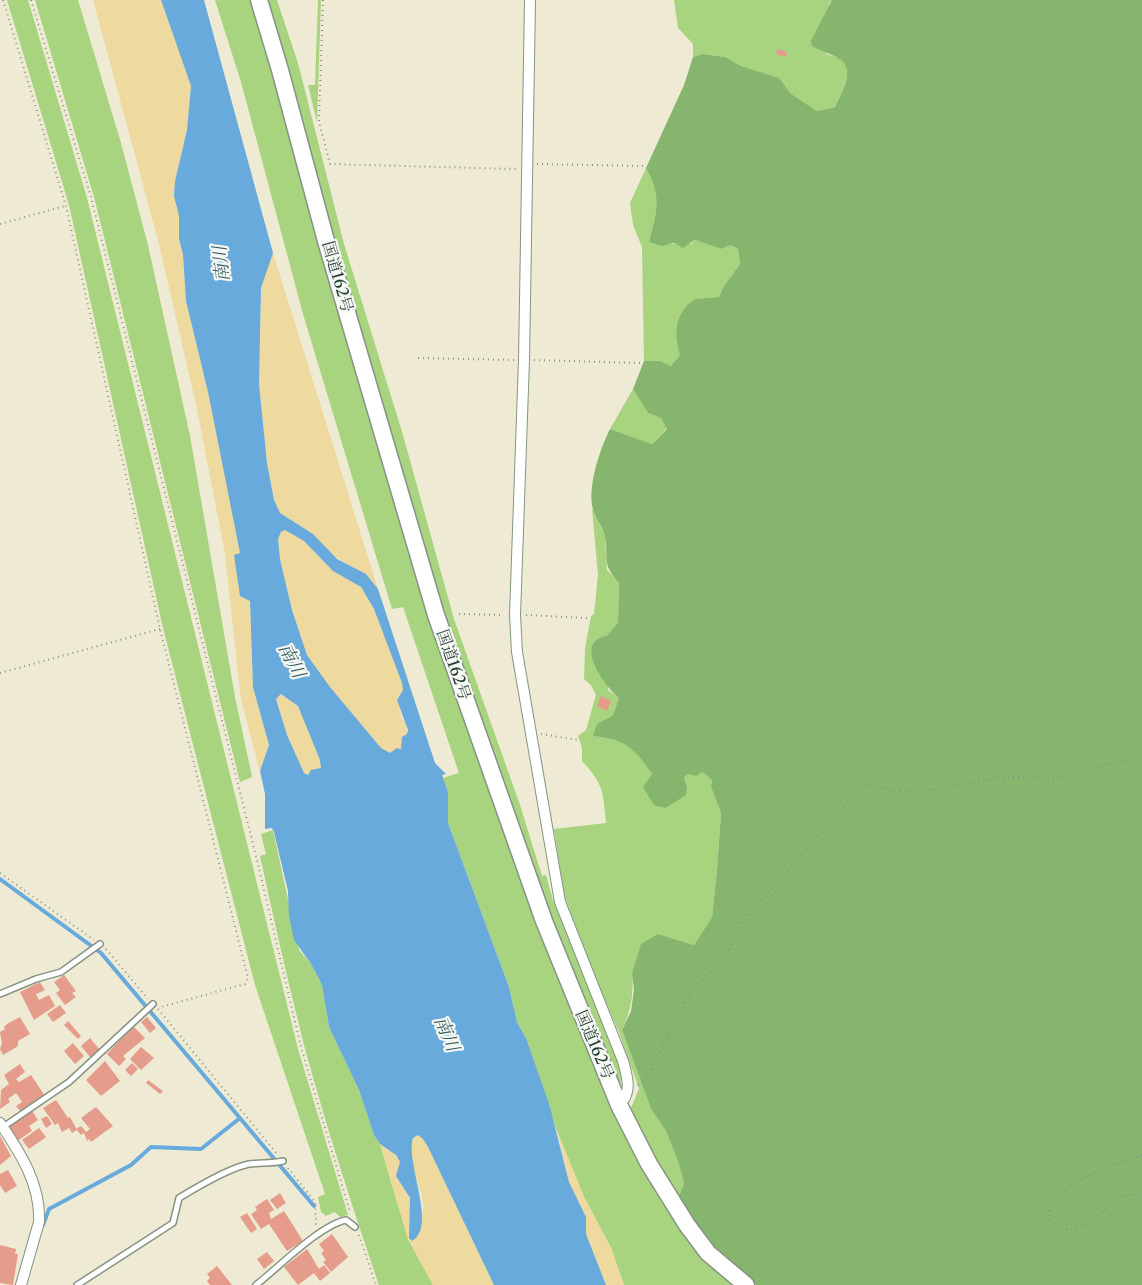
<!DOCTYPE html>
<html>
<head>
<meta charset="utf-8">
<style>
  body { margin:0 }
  canvas { display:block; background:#eeead4 }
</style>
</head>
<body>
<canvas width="1142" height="1285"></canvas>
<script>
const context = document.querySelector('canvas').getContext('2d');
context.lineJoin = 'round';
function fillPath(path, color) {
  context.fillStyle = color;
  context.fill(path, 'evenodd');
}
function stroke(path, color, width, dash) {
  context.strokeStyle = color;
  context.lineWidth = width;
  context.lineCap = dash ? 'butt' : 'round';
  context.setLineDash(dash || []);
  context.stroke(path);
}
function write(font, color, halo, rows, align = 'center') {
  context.font = font + ' "Libre Caslon Text","Noto Serif JP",serif';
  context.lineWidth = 4.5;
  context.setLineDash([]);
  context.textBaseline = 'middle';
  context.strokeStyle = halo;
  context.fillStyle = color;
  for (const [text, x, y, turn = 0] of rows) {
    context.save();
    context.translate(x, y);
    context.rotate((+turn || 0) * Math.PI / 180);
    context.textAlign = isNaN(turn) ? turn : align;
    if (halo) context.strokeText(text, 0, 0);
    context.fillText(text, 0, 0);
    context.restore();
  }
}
const green = new Path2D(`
  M7,0H28L87,198L298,1049L348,1215L340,1217L335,1212L326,1216L321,1212L318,1197L325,1194L255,985L163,628L69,205Z
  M35,0H78L121,143L148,245L190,436L235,697L252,777L240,782L94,197Z
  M215,0H252L552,963L612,1107L736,1285H624L611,1248L584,1197L557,1131L526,1038L517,1022L509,987L448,823V792L443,778L459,773L403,607L392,609L303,314L241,82Z
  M266,0H277L298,63L344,244L403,435L454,619L520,805L542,876L546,875C549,886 552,898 556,908C570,942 629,1057 620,1087L536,883L443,614Z
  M318,0H321L317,122L308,85H315Z
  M674,0H832L829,4L826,54C830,55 837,57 841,59C856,70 840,95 835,107L817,111L790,93L778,78L741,66L725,57L703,54L693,57V44L678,28Z
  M646,168C662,198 657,210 649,242C663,246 676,243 691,244L695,240L721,249L731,245L738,249L740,264L724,286L719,297L695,299L680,355L671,366L660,361H644L642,247L633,225L630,203Z
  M633,389L648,413L661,418L667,428L652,444L610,429Z
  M592,508L605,536L607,570L619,583L618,624L607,637L608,690L619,698L613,715L597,724L594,736C644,743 649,765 666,808L685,795L687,787L684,778L688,774L702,772L712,780L711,787L721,813L717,870L712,917L694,945L658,934L632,974C634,995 631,1010 622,1030L651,1109L666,1131L678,1161L684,1183L678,1199L655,1162L630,1110L639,1089L619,1032L589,963L564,894L554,829L606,823C603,791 604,785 582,761V748L578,736L586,730L596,695L591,685L584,679L585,648L591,616L594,614L598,575Z
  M273,830L299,950L311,964L322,985L329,1027L359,1090L374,1135L380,1144L408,1239L433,1285H379C352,1206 326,1126 304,1045C288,983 274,920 260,856L266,854L261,834Z`);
const forest = new Path2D(`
  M832,0H1142V1285H756L721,1258L678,1199L684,1183L678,1161L666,1131L651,1109L622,1030L631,1011L634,990L632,974L641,944L658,934L694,945L712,917L717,870L721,813L711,787L712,780L702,772L696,776L688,774L684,778L687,787L686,795L666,808L654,805L643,787L652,774C634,747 625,740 593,736L597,724L613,715L619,698C605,687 572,641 607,636L618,623L619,583C601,563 609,560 605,537C603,527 595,518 593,509C587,487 600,449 610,429L652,444L667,429L661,418L648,413L633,389L644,361H660L671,366L680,355C674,332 674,314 695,299L719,297L724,286L740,264L738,249L731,245L721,249L695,240L683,248L674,243L662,246L649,242C657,210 662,198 646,168L684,85L693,57L703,54L725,57L741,66L779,78L790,93L817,111L835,107C840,95 856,71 841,60C835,55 820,51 812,46L811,41Z`);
const sand = new Path2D(`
  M93,0H161L191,86L187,130L175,181L174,196L179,216V239L183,255L186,301L208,392L250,601L253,687L269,745L260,771L241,700L225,554L197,409L159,244Z
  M273,253L378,589L358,570L330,554L313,534L280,513L274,500L267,463L259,384L261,288Z
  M285,530L304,541L333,571L361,587L374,609L402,683L403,690L398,696L401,717L406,724L407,734L402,737L403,747L390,753L381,748L330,687L307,655L292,610L280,559L278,539L281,532Z
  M281,694L298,706L320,760L321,768L311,770L308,775L304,773L287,735L276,699Z
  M557,1131L584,1197L611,1248L624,1285H606L586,1234V1217L569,1182Z
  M418,1135L423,1139L428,1147L494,1285H433L408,1239L380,1144L391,1150L400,1162L397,1176L410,1198L409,1238L412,1241C415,1232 421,1221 423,1211C426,1190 404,1165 413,1138Z`);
const water = new Path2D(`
  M161,0H204L273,253L261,288L259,384L267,463L274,500L280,513L313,534L337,559L366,574L378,589L435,763L446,774L442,775L448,792V823L509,987L517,1022L526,1038L550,1107L569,1182L586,1217V1234L606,1285H494L428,1147L423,1139L418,1135L413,1138C405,1163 438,1227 412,1241L409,1238L410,1198L396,1176L400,1162L396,1155L380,1144L374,1135L359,1090L329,1027L322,985L311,964L294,940L289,916L288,891L274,832L272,828L265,829V794L260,771L269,745L253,687L250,601L240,596L234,555L240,553L208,392L186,301L183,255L179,239V216L174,196L175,181L187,130L191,86ZM285,530L304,541L333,571L361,587L374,609L402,683L403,690L397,700L408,730L407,734L402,737L401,749L397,748L390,753L381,748L330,687L307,655L292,610L280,559L278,539L281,532ZM281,694L298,706L320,760L321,768L311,770L308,775L304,773L287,735L276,699Z`);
const stream = new Path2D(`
  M0,879L101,953L314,1206
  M43,1225L49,1209L131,1165L151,1147L201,1149L240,1118`);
const building = new Path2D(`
  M778,49L787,52L786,57L776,54Z
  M601,696L611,701L607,711L597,706Z
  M64,975L76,991L72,993L76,997L65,1005L56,993L60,990L54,982Z
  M40,982L45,990L36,994L39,1000L49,995L55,1006L34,1020L20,992Z
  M60,1005L66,1013L53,1022L47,1014Z
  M20,1017L30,1034L18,1041V1046L3,1055L0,1049L2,1043L0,1032L5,1029L4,1027L7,1024Z
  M147,1017L156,1028L150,1033L141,1022Z
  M68,1021L81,1036L78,1039L64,1025Z
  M133,1026L145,1038L123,1056L126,1059L119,1066L107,1054Z
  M90,1038L100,1050L91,1058L81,1046Z
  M73,1043L84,1056L75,1064L64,1051Z
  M141,1047L154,1058L141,1070L130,1059Z
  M105,1061L120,1081L101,1096L86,1080Z
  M132,1063L138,1069L131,1076L125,1070Z
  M20,1064L25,1072L16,1079L19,1082L31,1075L45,1096L20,1111L16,1106L22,1102L16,1093L8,1099L10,1102L0,1109L1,1090L9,1084L4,1075Z
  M148,1080L163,1091L160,1094L146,1083Z
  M56,1100L68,1118L70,1117L77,1130L72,1133L69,1128L62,1132L58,1123L55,1125L43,1108Z
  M96,1107L113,1126L91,1142L89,1139L87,1141L84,1133L81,1135L76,1129L81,1126L86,1132L90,1129L81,1118Z
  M32,1111L38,1120L29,1126L32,1131L17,1141L8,1127Z
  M47,1116L52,1124L46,1128L41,1119Z
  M39,1128L46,1137L29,1149L22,1140Z
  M0,1136L11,1156L0,1165Z
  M8,1170L17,1186L5,1193L0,1185V1174Z
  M280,1193L286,1203L277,1209L270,1200Z
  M267,1199L274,1210L269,1213L271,1219L284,1211L303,1241L287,1251L269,1224L261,1229L251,1214L257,1210L255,1207Z
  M247,1213L257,1229L251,1233L240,1217Z
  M332,1234L348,1257L331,1272L323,1262L326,1260L321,1253L324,1251L319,1244Z
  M0,1245L16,1249L15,1254H18L13,1285L0,1283Z
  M307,1249L319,1269L324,1265L330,1273L320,1281L314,1273L298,1285L284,1267Z
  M267,1252L274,1261L264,1269L257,1259Z
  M217,1266L232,1285H210L207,1281L210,1278L207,1274Z`);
const path = new Path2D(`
  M3,0L66,206L160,629L248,978L245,984L161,1007
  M31,0L91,197L257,860L301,1047L350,1212
  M323,0L319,122L330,164L516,169
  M537,164L644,166
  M0,224L65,206
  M418,358L514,360
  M534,360L641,363
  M459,614L504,615
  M526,615L588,618
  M0,673L160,629
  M541,734L578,740
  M0,873L94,940
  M106,949L148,999
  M158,1009L277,1154
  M638,1085L644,1081L692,989L720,964L750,912L784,875L859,788L872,785L898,791L919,792L1003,777L1055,779L1130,759
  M1142,1155C1116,1164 1047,1184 1049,1220C1074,1248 1103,1207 1123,1195H1142
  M288,1168L315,1202L316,1226
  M359,1235L376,1285`);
const service = new Path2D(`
  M0,994L36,979L61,972L100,944
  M3,1127L69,1082L153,1004
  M77,1285L173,1223L179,1198C197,1187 229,1168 249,1164C260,1162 270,1164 283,1161
  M256,1285C278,1268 320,1225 346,1220L355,1227`);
const minor = new Path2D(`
  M530,0L524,360L515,615L517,652L560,902L623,1061C627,1076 633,1093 619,1105
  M0,1123C20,1152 41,1185 39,1222L21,1285`);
const trunk = new Path2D(`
  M259,0L280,70L326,241L436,615L544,921L619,1105L649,1164L687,1225L708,1253L746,1285`);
const streetNames = [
  ["国道162号",337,277,74],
  ["国道162号",453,665,71],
  ["国道162号",594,1045,67]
];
const waterNames = [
  ["南川",222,264,-96],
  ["南川",291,661,63],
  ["南川",446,1034,67]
];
fillPath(green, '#a8d37f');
fillPath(forest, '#86b56e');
fillPath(sand, '#eeda9e');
fillPath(water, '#67aadb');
stroke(stream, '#67aadb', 4);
fillPath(building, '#e69c8b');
stroke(service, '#869484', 8);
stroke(minor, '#869484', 12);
stroke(trunk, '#869484', 19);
stroke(path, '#869484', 2, [1, 4]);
stroke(service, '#fff', 5);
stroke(minor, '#fff', 10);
stroke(trunk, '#fff', 16);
write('16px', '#1f3d34', '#f6f6f2', streetNames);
write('italic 18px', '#355e66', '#f6f6f2', waterNames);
</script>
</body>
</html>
